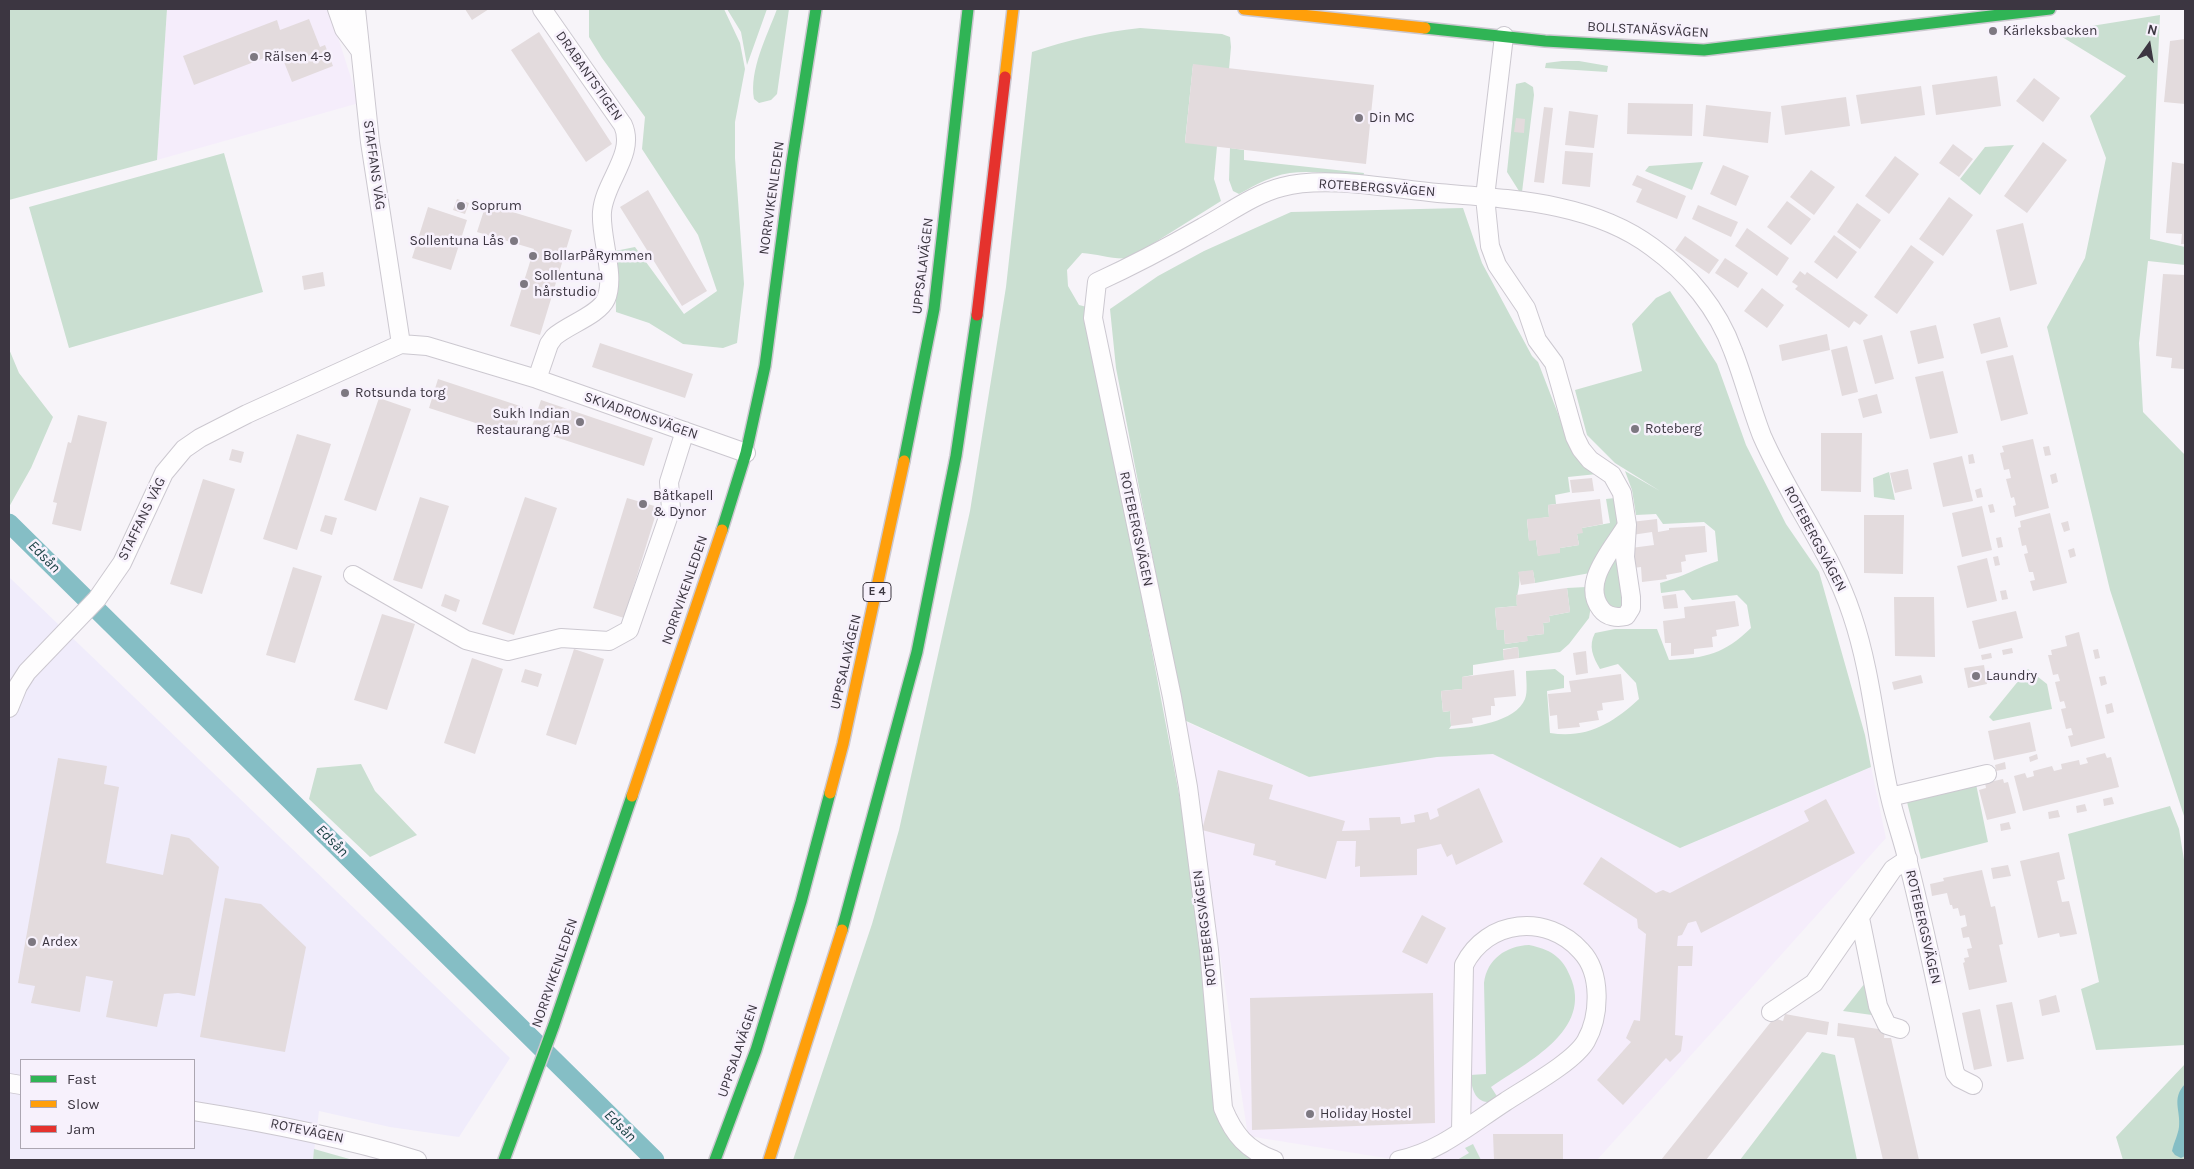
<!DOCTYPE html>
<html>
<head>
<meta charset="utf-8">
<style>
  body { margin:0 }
  #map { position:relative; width:2194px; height:1169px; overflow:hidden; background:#f7f4f9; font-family:Karla,sans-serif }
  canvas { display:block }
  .frame { position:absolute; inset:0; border:10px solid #3c3641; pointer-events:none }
  .legend { position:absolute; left:20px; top:1059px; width:175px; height:90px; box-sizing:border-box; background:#f7f1fc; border:1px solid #aca6b1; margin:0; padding:6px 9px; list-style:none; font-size:15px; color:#3c3641 }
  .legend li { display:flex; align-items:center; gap:10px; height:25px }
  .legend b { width:25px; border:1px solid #aca6b1 }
  .north { position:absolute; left:2124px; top:20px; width:50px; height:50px; -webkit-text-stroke:4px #f7f1fc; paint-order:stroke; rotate:13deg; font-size:14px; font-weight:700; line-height:20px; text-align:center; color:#3c3641 }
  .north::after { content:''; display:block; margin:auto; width:18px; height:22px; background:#3c3641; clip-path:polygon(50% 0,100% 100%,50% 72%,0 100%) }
</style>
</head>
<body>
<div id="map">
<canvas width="2194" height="1169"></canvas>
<div class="frame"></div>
<ul class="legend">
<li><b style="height:6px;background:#30b455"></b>Fast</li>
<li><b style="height:6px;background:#ff9f0a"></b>Slow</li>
<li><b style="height:6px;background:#e5322d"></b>Jam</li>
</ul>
<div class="north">N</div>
</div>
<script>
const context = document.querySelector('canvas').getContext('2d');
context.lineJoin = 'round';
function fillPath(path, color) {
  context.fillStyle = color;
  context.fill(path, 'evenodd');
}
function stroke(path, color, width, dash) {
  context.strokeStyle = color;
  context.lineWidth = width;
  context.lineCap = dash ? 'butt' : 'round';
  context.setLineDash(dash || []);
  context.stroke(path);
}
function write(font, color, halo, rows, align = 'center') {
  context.font = font + ' Karla,sans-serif';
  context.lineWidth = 5;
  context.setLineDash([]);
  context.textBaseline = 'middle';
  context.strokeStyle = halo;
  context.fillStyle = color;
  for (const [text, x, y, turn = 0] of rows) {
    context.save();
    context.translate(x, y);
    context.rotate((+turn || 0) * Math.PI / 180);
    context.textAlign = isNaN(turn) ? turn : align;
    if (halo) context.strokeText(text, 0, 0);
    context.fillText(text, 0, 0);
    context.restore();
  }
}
const built = new Path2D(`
  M167,9H329L359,103L157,160Z
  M1184,721L1309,777L1437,757L1493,754L1680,848L1871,767L1886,838L1597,1160H1398L1248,1136Z`);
const industrial = new Path2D(`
  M9,577L510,1058L459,1137L390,1127L319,1111L313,1160H9ZM21,1060H194V1148H21Z`);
const green = new Path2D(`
  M9,9H167L157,160L9,200Z
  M589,9H724L740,43L745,69L735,122V158L744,284L737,343L723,348L683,344L649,323L616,312L615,251L635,247L684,314L717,291L698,235L642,149L645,117L602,58L589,37Z
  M727,9H767L747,65L741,32Z
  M777,9H789L777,94L771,100L759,103L754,99C749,70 767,36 777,9Z
  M2160,15L2150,239L2185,247V265L2148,261L2139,343L2143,412L2185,455V819L2110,590L2047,327L2085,258L2106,158L2090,116L2126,76L2054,32Z
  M1140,28L1222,34L1230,37L1231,47L1229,69L1193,65L1185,142L1217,146L1214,179L1221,201L1130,258C1114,260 1098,254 1082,253L1067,270L1068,286L1079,305L1087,307L1186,831L1197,901L1218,1118L1262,1160H793L872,924L899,830L970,511L1006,287L1032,52C1068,40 1102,32 1140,28Z
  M1562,61H1579L1608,66L1607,72L1545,68L1546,63Z
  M1525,82L1533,87L1534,95L1522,192L1519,191L1507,172L1516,84Z
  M2014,145L1980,195L1960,179L1985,147Z
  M1230,148L1244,150V160L1364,173L1363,177C1335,175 1302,167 1274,177C1262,181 1250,188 1239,194L1233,191L1229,180Z
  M224,153L263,292L69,348L29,207Z
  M1703,162L1692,190L1645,171L1649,166Z
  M1463,208L1482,263L1532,356L1538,362L1574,455L1597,474L1568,477L1570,492L1555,495L1556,504L1548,505L1549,517L1527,520L1529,540H1536L1538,556L1560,548L1579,545L1577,534L1582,528L1610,523L1606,499L1615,498L1620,523L1590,573L1535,583L1533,571L1519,572C1521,588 1516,592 1517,606L1495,608L1497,630H1504L1505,644L1527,641V636L1544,634L1543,623L1550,622L1549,616L1570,612L1567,588L1586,587L1591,606L1589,618L1569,644L1560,652L1519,658L1518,647L1503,649L1504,660L1473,665V675L1462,677V689L1441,691L1443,712L1450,711L1451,726L1449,729C1471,728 1516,722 1525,699C1528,692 1526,679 1526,671L1555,669L1564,676V688L1547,691L1550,733C1587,739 1613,723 1639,699L1636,683L1618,664L1600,669C1593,657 1588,646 1595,633L1615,629H1657L1669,660C1706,658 1724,654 1751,628L1747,605L1737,595L1692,600L1684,590L1661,593L1660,583C1681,578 1698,567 1718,561L1715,531L1704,522L1663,524L1656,514L1636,515L1632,490L1625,471L1660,491L1615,463L1587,435L1575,390L1642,371L1632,324L1656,298L1670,291L1717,364L1746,445L1786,524L1819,572L1865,735L1871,767L1680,848L1493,754L1437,757L1309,777L1184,720L1116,368L1110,309L1158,276L1204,251L1291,212Z
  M9,349L19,373L53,417L31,468L9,507Z
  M1889,472L1895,500L1874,497L1873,478Z
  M1613,560L1618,561L1625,603L1623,608L1618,610L1607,608C1600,586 1602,581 1613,560Z
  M2028,669L2047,684L2052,709L1993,721L1989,717Z
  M361,764L375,791L417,835L370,857L309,799L317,768Z
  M1976,784L1988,842L1921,859L1907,802Z
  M2170,806L2179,829L2185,866V1045L2096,1050L2081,989L2099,982L2068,834Z
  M1529,945C1549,949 1562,956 1570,976C1594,1030 1527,1062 1491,1087L1500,1101C1477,1106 1473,1095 1470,1075L1486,1074L1484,983C1487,959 1506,946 1529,945Z
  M1865,983L1872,1015L1843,1011Z
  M1822,1052L1835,1055L1857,1160H1740Z
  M2185,1064V1160H2123L2116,1137Z
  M1473,1144L1481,1160H1457L1469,1153L1465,1148Z
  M314,1149L353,1160H313Z`);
const water = new Path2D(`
  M2185,1084V1156L2181,1158L2175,1155L2172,1151C2174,1142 2178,1135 2179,1127C2181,1110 2171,1099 2185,1084Z`);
const canal = new Path2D(`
  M9,523L655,1160`);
const building = new Path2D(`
  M465,9H489L472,20Z
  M309,19L320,47L325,45L333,66L292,82L280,52L194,85L183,56L277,20L280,30Z
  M539,32L612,144L586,162L511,50Z
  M2185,39V104L2164,102L2170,41Z
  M1193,64L1374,85L1366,164L1185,143Z
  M1997,76L2001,106L1936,115L1932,85Z
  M2034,78L2060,98L2043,122L2016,101Z
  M1921,86L1925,115L1861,124L1856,95Z
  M1846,97L1850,126L1785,135L1781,106Z
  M1628,103L1693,104L1692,136L1627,134Z
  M1706,105L1771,112L1768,143L1703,136Z
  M1544,107L1553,108L1544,183L1534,182Z
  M1569,111L1598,115L1594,148L1565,145Z
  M1516,118L1525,119L1524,133L1514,132Z
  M2043,142L2067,160L2027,213L2004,196Z
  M1953,144L1973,159L1959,177L1939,163Z
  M1565,151L1593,153L1590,187L1562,184Z
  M1895,156L1919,174L1889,214L1865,196Z
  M2172,162L2185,164V244H2181L2182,234L2166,233Z
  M1723,165L1749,176L1736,206L1710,194Z
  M1811,170L1835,187L1814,215L1790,197Z
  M1637,175L1686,196L1677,219L1636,202L1642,189L1632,185Z
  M648,190L707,291L682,306L620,207Z
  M1949,197L1973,215L1943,256L1919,239Z
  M457,199L469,203L465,214L453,210Z
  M1787,201L1811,219L1791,245L1767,227Z
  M1857,203L1881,220L1860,249L1837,232Z
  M486,204L572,230L540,335L510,326L534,249L477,232Z
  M1698,205L1738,222L1731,237L1692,219Z
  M428,207L467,220L451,270L412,258Z
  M2023,223L2037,284L2010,291L1996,230Z
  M1747,228L1789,258L1777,276L1735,246Z
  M1834,235L1857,252L1837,279L1814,262Z
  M1685,236L1719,260L1709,274L1675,250Z
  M1911,245L1934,262L1897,314L1874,297Z
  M1725,258L1748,273L1738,288L1715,273Z
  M1800,271L1805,275L1807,272L1868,315L1860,325L1854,321L1849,328L1795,289L1798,286L1792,282Z
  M323,272L325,286L304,290L302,276Z
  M2163,274L2185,275L2184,369L2171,368L2172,358L2156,356Z
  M1762,288L1784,305L1767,328L1744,311Z
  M2000,317L2008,347L1981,354L1973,324Z
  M1936,325L1944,358L1918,364L1910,331Z
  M1827,334L1830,350L1782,361L1779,345Z
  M1882,335L1894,379L1875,384L1863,340Z
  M600,343L693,374L685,398L592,367Z
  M1847,346L1858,392L1842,396L1831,350Z
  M2013,355L2028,414L2001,421L1986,361Z
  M1943,371L1958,433L1930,439L1915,377Z
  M438,379L523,407L513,435L429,408Z
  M1877,394L1882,413L1863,418L1858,399Z
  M379,398L411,409L376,511L344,500Z
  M541,400L653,438L644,466L531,429Z
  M78,415L107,422L81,531L52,524L57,503L53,502L68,442L71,443Z
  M1821,433H1862L1861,492L1821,491Z
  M297,434L331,444L297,550L263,539Z
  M2033,439L2049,508L2015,517L2013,506L2016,505L2014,497L2011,498L2006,479L2011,478L2009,469L2004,470L2000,453L2004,452L2002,446Z
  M2049,446L2051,455L2045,456L2043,447Z
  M232,449L244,452L241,463L229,460Z
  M1973,454L1975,463L1969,464L1968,455Z
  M1962,456L1973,501L1943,507L1933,463Z
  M1908,469L1912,489L1895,493L1890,473Z
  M2056,473L2058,482L2052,484L2050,475Z
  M1592,478L1594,491L1572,493L1570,480Z
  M203,479L235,489L202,594L170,584Z
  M1981,488L1983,497L1977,498L1975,490Z
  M420,497L449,506L422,589L393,580Z
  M525,497L557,508L514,635L482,624Z
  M627,498L658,507L624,618L593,608Z
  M1600,499L1603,524L1582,528L1583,533L1577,534L1579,545L1560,548V553L1538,556L1536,540L1529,541L1527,519L1549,517L1548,505Z
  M1993,504L1995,512L1990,513L1988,505Z
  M1982,506L1992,550L1962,557L1952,513Z
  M2050,513L2067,583L2033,591L2030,581L2035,580L2033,572H2029L2024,554L2028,553L2026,545L2022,546L2018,528L2021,527L2020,521Z
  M325,515L337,518L332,535L320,531Z
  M1864,515H1904L1903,574L1864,573Z
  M1657,519L1658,532L1669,530V528L1705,526L1707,552L1685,555L1686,561L1681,562L1682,572L1666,575L1667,579L1642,582L1641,567L1633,568L1631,548L1654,545L1652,532L1632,535L1631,522Z
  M2068,521L2070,530L2064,532L2061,523Z
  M2001,537L2003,547L1998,548L1996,538Z
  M2074,548L2076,556L2070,558L2068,550Z
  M1998,556L2000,565L1995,566L1993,557Z
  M1987,558L1997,601L1967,608L1957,566Z
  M293,567L322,576L295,663L266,655Z
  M1533,570L1535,583L1521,585L1518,572Z
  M1567,588L1570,612L1549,616L1550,622L1543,623L1544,634L1527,636L1528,641L1505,644L1504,630H1497L1495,608L1517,606L1516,595Z
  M2006,590L2008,599L2002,600L2000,591Z
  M445,594L460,600L456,612L441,606Z
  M1676,594L1678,608L1664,609L1662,596Z
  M1894,597H1934L1935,657L1895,656Z
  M1735,601L1739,626L1716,630L1717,636L1712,637L1713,647L1694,649V654L1671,656V643H1665L1663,621L1685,618L1684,607Z
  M2016,611L2023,638L1979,649L1972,621Z
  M382,614L415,624L387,710L354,700Z
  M2079,632L2105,738L2071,747L2068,736L2073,735L2071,728L2066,729L2061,709L2066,708L2064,701L2060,702L2055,682L2060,681L2058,674L2053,675L2048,655H2052L2051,650L2067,646L2065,636Z
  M1518,647L1519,658L1504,660L1503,650Z
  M2012,648L2013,653L2003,655L2002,650Z
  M574,649L604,659L576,745L546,735Z
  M2098,649L2100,658L2095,659L2093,650Z
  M1586,651L1588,673L1576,675L1573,653Z
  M1991,653L1992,658L1982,660L1981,655Z
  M472,658L503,669L475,754L444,743Z
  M1984,665L1987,684L1968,688L1964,668Z
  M525,669L542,674L538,687L521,682Z
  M1514,670L1516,696L1494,698L1495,706H1491V715L1472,718L1473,723L1451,726L1450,711L1443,712L1441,691L1462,689V677Z
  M1621,674L1624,700L1602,703L1603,710L1597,711L1599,720L1579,723L1580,727L1558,729L1557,715L1550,716L1548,694L1571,692L1569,681Z
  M1921,675L1923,683L1894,690L1892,682Z
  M2105,676L2107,684L2101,686L2099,677Z
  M2112,703L2114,712L2107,714L2105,705Z
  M2030,722L2036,751L1994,760L1988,731Z
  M2105,753L2107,758L2111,757L2119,787L2023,811L2014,776L2025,773L2027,778L2034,776L2033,771L2052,766L2054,771L2062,769L2061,764L2079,760L2080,765L2088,763L2086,758Z
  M2037,754L2038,759L2030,762L2029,757Z
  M58,758L107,766L104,784L119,787L106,863L163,875L171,834L189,838L219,867L195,996L178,993L164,994L157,1027L106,1017L113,981L86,976L80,1012L31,1003L35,986L18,983Z
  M2005,762L2006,769L1996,771L1995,765Z
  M1218,770L1273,785L1269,799L1345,821L1342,831L1370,830L1369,818L1400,817L1401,824L1415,822L1414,815L1428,812L1430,820L1439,816L1437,809L1479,788L1503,842L1456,865L1452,854L1447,857L1441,844L1417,849V875L1360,877V866L1355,867L1356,841H1337L1326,879L1275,865L1276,861L1253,855L1255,844L1202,830Z
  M2003,779L2004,783L2008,782L2016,813L1987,820L1979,790L1986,788L1985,783Z
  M2112,797L2114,804L2104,806L2103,799Z
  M1826,799L1855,853L1701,933L1696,921L1688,923L1682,935L1678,936L1677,946H1693L1692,966H1678L1675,1035L1683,1036L1681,1051L1670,1062L1666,1058L1623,1105L1597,1080L1631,1042L1626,1038L1634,1020L1640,1021L1646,934L1638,928L1637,919L1583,884L1601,857L1656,893L1663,890L1670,893L1809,821L1804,811Z
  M2085,804L2087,811L2077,813L2076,806Z
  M2058,810L2060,817L2049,819L2048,812Z
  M2009,822L2011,829L2001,831L2000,824Z
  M2059,852L2065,879L2057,881L2062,902L2069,901L2077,934L2060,937L2059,933L2038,938L2020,861Z
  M2008,865L2011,876L1993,879L1991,868Z
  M1982,870L1991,907L1995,906L2003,944L1999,945L2007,982L1969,990L1963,963L1965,962L1964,958L1969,957L1967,949L1972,948L1969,937L1963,938L1961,928L1967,926L1965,915L1960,916L1958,908L1953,909L1952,905H1950L1947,893L1932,896L1930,884L1944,881L1943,878Z
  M225,898L261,904L306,947L285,1052L200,1037Z
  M1422,915L1446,928L1427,964L1402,952Z
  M1433,993L1435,1123L1252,1130L1250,998Z
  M2056,995L2060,1012L2042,1016L2039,1000Z
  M2012,1002L2024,1059L2007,1062L1996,1005Z
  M1980,1009L1992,1066L1974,1070L1962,1013Z
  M1785,1014L1829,1022L1827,1035L1807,1032L1706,1160H1661L1774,1018L1783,1021Z
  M1838,1023L1885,1030L1884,1038H1891L1919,1160H1883L1854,1038L1837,1036Z
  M1493,1134H1563V1160H1494Z`);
const street = new Path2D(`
  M337,9L344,29L359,49
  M356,9L370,142L401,344
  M1504,36L1485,197L1490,246L1497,265L1526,308L1537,340L1554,363L1575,437L1581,449L1590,460L1612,475L1622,493L1627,525L1625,557L1631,597V608L1626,616C1617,618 1607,617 1601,609C1580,582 1614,548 1627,525
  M537,379L549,344L554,337C567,325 599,315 606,299C616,276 600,237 602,212C604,182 636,154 623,125L542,9
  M353,575L466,640L508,651L561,638L609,641L629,630L671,509L669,482L685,431
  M9,708L18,686L27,672L97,599L122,563L164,473L184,449L200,438L247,414L401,344L427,346L537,379L746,453
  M1890,797L1987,774
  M1860,918L1878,1006L1887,1025L1900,1029
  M1771,1012L1814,983L1893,869L1908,859
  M9,1083L21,1085
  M194,1111C270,1123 344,1138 417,1160
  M1274,1160C1247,1150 1234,1135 1223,1108L1209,950L1188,787L1172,697L1093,318L1097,282C1134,265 1168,247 1203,227C1229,213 1254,194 1282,187C1326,175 1393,189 1438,193C1510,199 1592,202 1652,247C1688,273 1718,309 1733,351C1744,379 1751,408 1762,436C1789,498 1831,551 1852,615C1872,674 1876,737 1890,797C1895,819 1903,840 1908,862C1926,932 1940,1003 1955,1073L1959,1078L1973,1085
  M1399,1160C1439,1152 1471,1124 1505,1102C1526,1088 1574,1062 1586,1041C1600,1016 1602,973 1581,951C1547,913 1487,919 1464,965L1461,1131`);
const fast = new Path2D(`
  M1425,28L1545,41L1704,50L2050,9
  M904,461L934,309L968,9
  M722,530L746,453L765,366L792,162L816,9
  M842,930L917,652L956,456L977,315
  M504,1160L554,1025L632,796
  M715,1160L756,1050L801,902L830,793`);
const slow = new Path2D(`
  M1244,9L1425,28
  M1005,77L1013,9
  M830,793L843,744L904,461
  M632,796L722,530
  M769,1160L842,930`);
const jam = new Path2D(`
  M977,315L1005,77`);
const markers = [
  [1993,31,5,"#7d7881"],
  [254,57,5,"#7d7881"],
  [1359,118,5,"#7d7881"],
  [461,206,5,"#7d7881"],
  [514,241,5,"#7d7881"],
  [533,256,5,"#7d7881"],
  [524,284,5,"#7d7881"],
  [345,393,5,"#7d7881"],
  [580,422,5,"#7d7881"],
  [1635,429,5,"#7d7881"],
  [643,504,5,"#7d7881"],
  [1976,676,5,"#7d7881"],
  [32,942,5,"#7d7881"],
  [1310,1114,5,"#7d7881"]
];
const shields = [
  [877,592,28]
];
const shieldNames = [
  ["E 4",877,592]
];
const streetNames = [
  ["BOLLSTANÄSVÄGEN",1648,30,3],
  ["DRABANTSTIGEN",589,76,55],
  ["STAFFANS VÄG",374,165,82],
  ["ROTEBERGSVÄGEN",1377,188,4],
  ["NORRVIKENLEDEN",772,198,-82],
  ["UPPSALAVÄGEN",923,266,-83],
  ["SKVADRONSVÄGEN",641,416,19],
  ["STAFFANS VÄG",142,519,-64],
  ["ROTEBERGSVÄGEN",1136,529,78],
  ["ROTEBERGSVÄGEN",1815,539,62],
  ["NORRVIKENLEDEN",685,590,-71],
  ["UPPSALAVÄGEN",846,662,-77],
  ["ROTEBERGSVÄGEN",1923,927,77],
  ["ROTEBERGSVÄGEN",1205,928,-97],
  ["NORRVIKENLEDEN",555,973,-71],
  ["UPPSALAVÄGEN",738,1051,-71],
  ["ROTEVÄGEN",307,1131,12]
];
const poiNames = [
  ["Kärleksbacken",2003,31],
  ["Rälsen 4-9",264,57],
  ["Din MC",1369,118],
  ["Soprum",471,206],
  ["Sollentuna Lås",504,241,"right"],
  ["BollarPåRymmen",543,256],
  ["Sollentuna",534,276],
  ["hårstudio",534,292],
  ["Rotsunda torg",355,393],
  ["Sukh Indian",570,414,"right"],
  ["Restaurang AB",570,430,"right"],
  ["Roteberg",1645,429],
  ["Båtkapell",653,496],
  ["& Dynor",653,512],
  ["Laundry",1986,676],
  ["Ardex",42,942],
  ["Holiday Hostel",1320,1114]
];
const waterNames = [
  ["Edsån",44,557,45],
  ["Edsån",332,841,45],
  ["Edsån",620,1126,45]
];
fillPath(built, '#f5edfb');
fillPath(industrial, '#f0ecfb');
fillPath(green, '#cadfd1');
fillPath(water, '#85bec5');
stroke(canal, '#85bec5', 19);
fillPath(building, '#e3dbdd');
stroke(street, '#ccc8d0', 20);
stroke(fast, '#ccc8d0', 14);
stroke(slow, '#ccc8d0', 14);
stroke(jam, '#ccc8d0', 14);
stroke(street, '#fefdfe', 18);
stroke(fast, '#30b455', 11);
stroke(slow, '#ff9f0a', 11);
stroke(jam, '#e5322d', 11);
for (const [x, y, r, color] of markers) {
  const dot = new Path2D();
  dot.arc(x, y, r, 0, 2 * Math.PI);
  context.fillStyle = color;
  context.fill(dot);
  stroke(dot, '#f7f1fc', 2);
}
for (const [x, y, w] of shields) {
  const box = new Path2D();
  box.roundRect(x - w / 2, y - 9.5, w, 19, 4);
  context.fillStyle = '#f7f1fc';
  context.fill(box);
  stroke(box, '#3c3641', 1);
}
write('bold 12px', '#3c3641', null, shieldNames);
write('14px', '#3c3641', '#f7f1fc', streetNames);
write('14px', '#3c3641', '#f7f1fc', poiNames, 'left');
write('italic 15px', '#1d4447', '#f7f1fc', waterNames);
</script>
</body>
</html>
